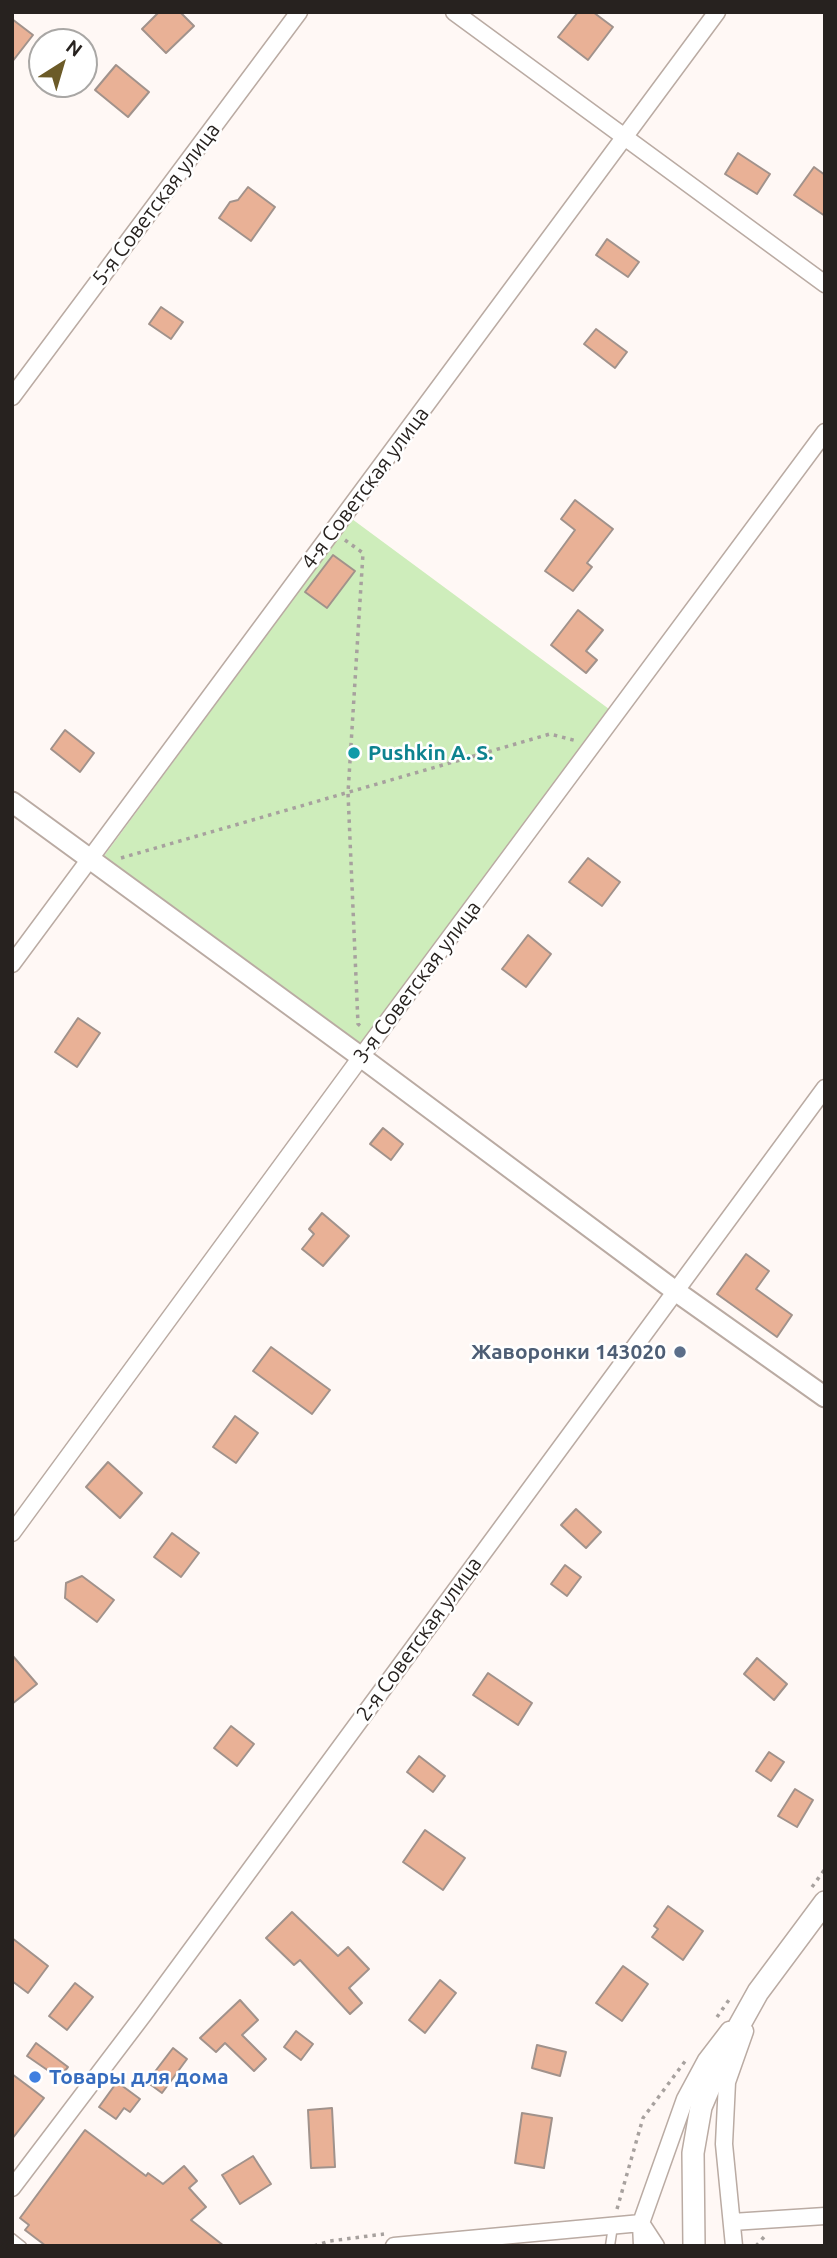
<!DOCTYPE html>
<html>
<head>
<meta charset="utf-8">
<style>
  body { margin:0 }
  #map { position:relative; width:837px; height:2258px; overflow:hidden; background:#fff8f5; font-family:Ubuntu,sans-serif }
  canvas { display:block }
  .frame { position:absolute; inset:0; border:14px solid #27221f; pointer-events:none }
  .north { position:absolute; left:28px; top:28px; width:70px; height:70px; box-sizing:border-box; background:#fff; border:2px solid #a9a7a5; border-radius:50%; rotate:37deg; font-size:19px; font-weight:700; line-height:28px; text-align:center; color:#27221f }
  .north::after { content:''; display:block; margin:auto; width:24px; height:32px; background:#6c5b28; clip-path:polygon(50% 0,100% 100%,50% 72%,0 100%) }
</style>
</head>
<body>
<div id="map">
<canvas width="837" height="2258"></canvas>
<div class="frame"></div>
<div class="north">N</div>
</div>
<script>
const context = document.querySelector('canvas').getContext('2d');
context.lineJoin = 'round';
function fillPath(path, color) {
  context.fillStyle = color;
  context.fill(path, 'evenodd');
}
function stroke(path, color, width, dash) {
  context.strokeStyle = color;
  context.lineWidth = width;
  context.lineCap = dash ? 'butt' : 'round';
  context.setLineDash(dash || []);
  context.stroke(path);
}
function write(font, color, halo, rows, align = 'center') {
  context.font = font + ' Ubuntu,sans-serif';
  context.lineWidth = 5;
  context.setLineDash([]);
  context.textBaseline = 'middle';
  context.strokeStyle = halo;
  context.fillStyle = color;
  for (const [text, x, y, turn = 0] of rows) {
    context.save();
    context.translate(x, y);
    context.rotate((+turn || 0) * Math.PI / 180);
    context.textAlign = isNaN(turn) ? turn : align;
    if (halo) context.strokeText(text, 0, 0);
    context.fillText(text, 0, 0);
    context.restore();
  }
}
const green = new Path2D(`
  M352,519L609,709L361,1046L104,856Z`);
const building = new Path2D(`
  M159,12H180L194,26L166,53L142,29Z
  M578,12H593L613,27L588,60L558,37Z
  M12,19L33,35L12,62Z
  M116,65L149,92L128,117L95,90Z
  M738,153L770,174L757,194L725,174Z
  M814,167L825,175V216L794,195Z
  M248,187L275,207L251,241L219,218L230,202L238,200Z
  M607,239L639,262L628,277L596,255Z
  M161,307L183,322L171,339L149,324Z
  M596,329L627,352L615,368L584,344Z
  M575,500L613,529L587,563L592,567L573,591L545,571L575,530L561,519Z
  M333,555L355,571L327,608L305,592Z
  M578,610L603,630L586,651L597,660L586,673L551,645Z
  M65,730L94,753L80,772L51,749Z
  M588,858L620,882L602,906L569,882Z
  M528,935L551,954L526,987L502,969Z
  M78,1018L100,1033L77,1067L55,1052Z
  M383,1128L403,1144L391,1160L370,1144Z
  M322,1213L349,1236L323,1266L302,1249L314,1234L309,1229Z
  M746,1254L769,1271L756,1289L792,1315L777,1337L717,1294Z
  M271,1347L330,1390L312,1414L253,1371Z
  M235,1416L258,1433L236,1463L213,1447Z
  M108,1462L142,1493L120,1518L86,1487Z
  M576,1509L601,1532L586,1548L561,1525Z
  M172,1533L199,1553L181,1577L154,1557Z
  M565,1565L581,1577L567,1596L551,1584Z
  M82,1576L114,1600L97,1622L65,1598L66,1583Z
  M12,1655L37,1684L12,1704Z
  M757,1658L787,1684L774,1700L744,1674Z
  M488,1673L532,1703L518,1725L473,1695Z
  M231,1726L254,1744L237,1766L214,1748Z
  M769,1752L784,1762L771,1781L756,1771Z
  M419,1756L445,1776L433,1792L407,1772Z
  M795,1789L813,1800L797,1827L778,1816Z
  M425,1830L465,1858L443,1890L403,1862Z
  M668,1906L703,1931L683,1960L652,1937L658,1929L654,1926Z
  M292,1912L338,1956L348,1947L369,1969L349,1988L362,2003L350,2014L300,1960L294,1965L266,1938Z
  M12,1938L48,1966L28,1993L12,1981Z
  M623,1966L648,1984L622,2021L596,2003Z
  M440,1980L456,1993L425,2033L409,2020Z
  M75,1983L93,1997L67,2030L49,2016Z
  M240,2000L258,2020L242,2035L266,2059L254,2071L225,2043L216,2052L200,2038Z
  M296,2031L313,2044L301,2060L284,2047Z
  M36,2043L68,2067L59,2078L27,2056Z
  M537,2045L566,2052L560,2076L532,2068Z
  M173,2048L187,2059L162,2093L147,2082Z
  M12,2074L44,2098L12,2139Z
  M117,2082L140,2099L130,2112L124,2108L116,2119L99,2107Z
  M332,2108L335,2167L311,2168L308,2110Z
  M522,2113L552,2118L544,2168L515,2163Z
  M85,2130L146,2176L148,2173L163,2184L184,2166L197,2181L189,2188L206,2207L191,2220L224,2246H46L25,2230L29,2225L20,2218Z
  M253,2156L271,2184L240,2204L222,2175Z`);
const path = new Path2D(`
  M345,540L363,553L348,793L358,1024L363,1028
  M121,858L550,734L577,741
  M812,1887L825,1869
  M717,2017L731,1997
  M617,2209L643,2118L686,2060
  M314,2246L330,2241L384,2234
  M756,2246L764,2237`);
const service = new Path2D(`
  M12,2238L22,2246
  M610,2246L613,2226`);
const minor = new Path2D(`
  M454,12L825,284
  M12,397L299,12
  M12,964L717,12
  M12,1533L361,1057L825,432
  M12,2188L144,2014L825,1088
  M732,2222L825,2216
  M641,2223L656,2246
  M394,2246L641,2223
  M642,2246L641,2223L685,2099L706,2060L729,2030
  M734,2246L724,2144L727,2082L745,2031`);
const tertiary = new Path2D(`
  M12,802L361,1057L674,1290L825,1397`);
const secondary = new Path2D(`
  M694,2246L693,2153L701,2107L724,2053L758,1992L825,1902`);
const markers = [
  [354,753,7,"#0f9aa8"],
  [680,1352,7,"#5c6f8a"],
  [35,2077,7,"#3f7fe0"]
];
const streetNames = [
  ["5-я Советская улица",156,204,-53],
  ["4-я Советская улица",365,488,-53],
  ["3-я Советская улица",417,982,-53],
  ["2-я Советская улица",419,1639,-54]
];
const cultureNames = [
  ["Pushkin A. S.",368,753]
];
const serviceNames = [
  ["Жаворонки 143020",666,1352]
];
const shopNames = [
  ["Товары для дома",49,2077]
];
fillPath(green, '#ceedbb');
fillPath(building, '#e9b196');
stroke(building, '#a1928b', 2);
stroke(service, '#baaba3', 11);
stroke(minor, '#baaba3', 19);
stroke(tertiary, '#baaba3', 23);
stroke(secondary, '#baaba3', 24);
stroke(path, '#a7a19e', 3.5, [3.5, 5]);
stroke(service, '#fff', 8);
stroke(minor, '#fff', 16);
stroke(tertiary, '#fff', 19);
stroke(secondary, '#fff', 21);
for (const [x, y, r, color] of markers) {
  const dot = new Path2D();
  dot.arc(x, y, r, 0, 2 * Math.PI);
  context.fillStyle = color;
  context.fill(dot);
  stroke(dot, '#fff', 2.5);
}
write('21px', '#27221f', '#fff', streetNames);
write('bold 21px', '#0d838f', '#fff', cultureNames, 'left');
write('bold 21px', '#4e5e75', '#fff', serviceNames, 'right');
write('bold 21px', '#366cbe', '#fff', shopNames, 'left');
</script>
</body>
</html>
